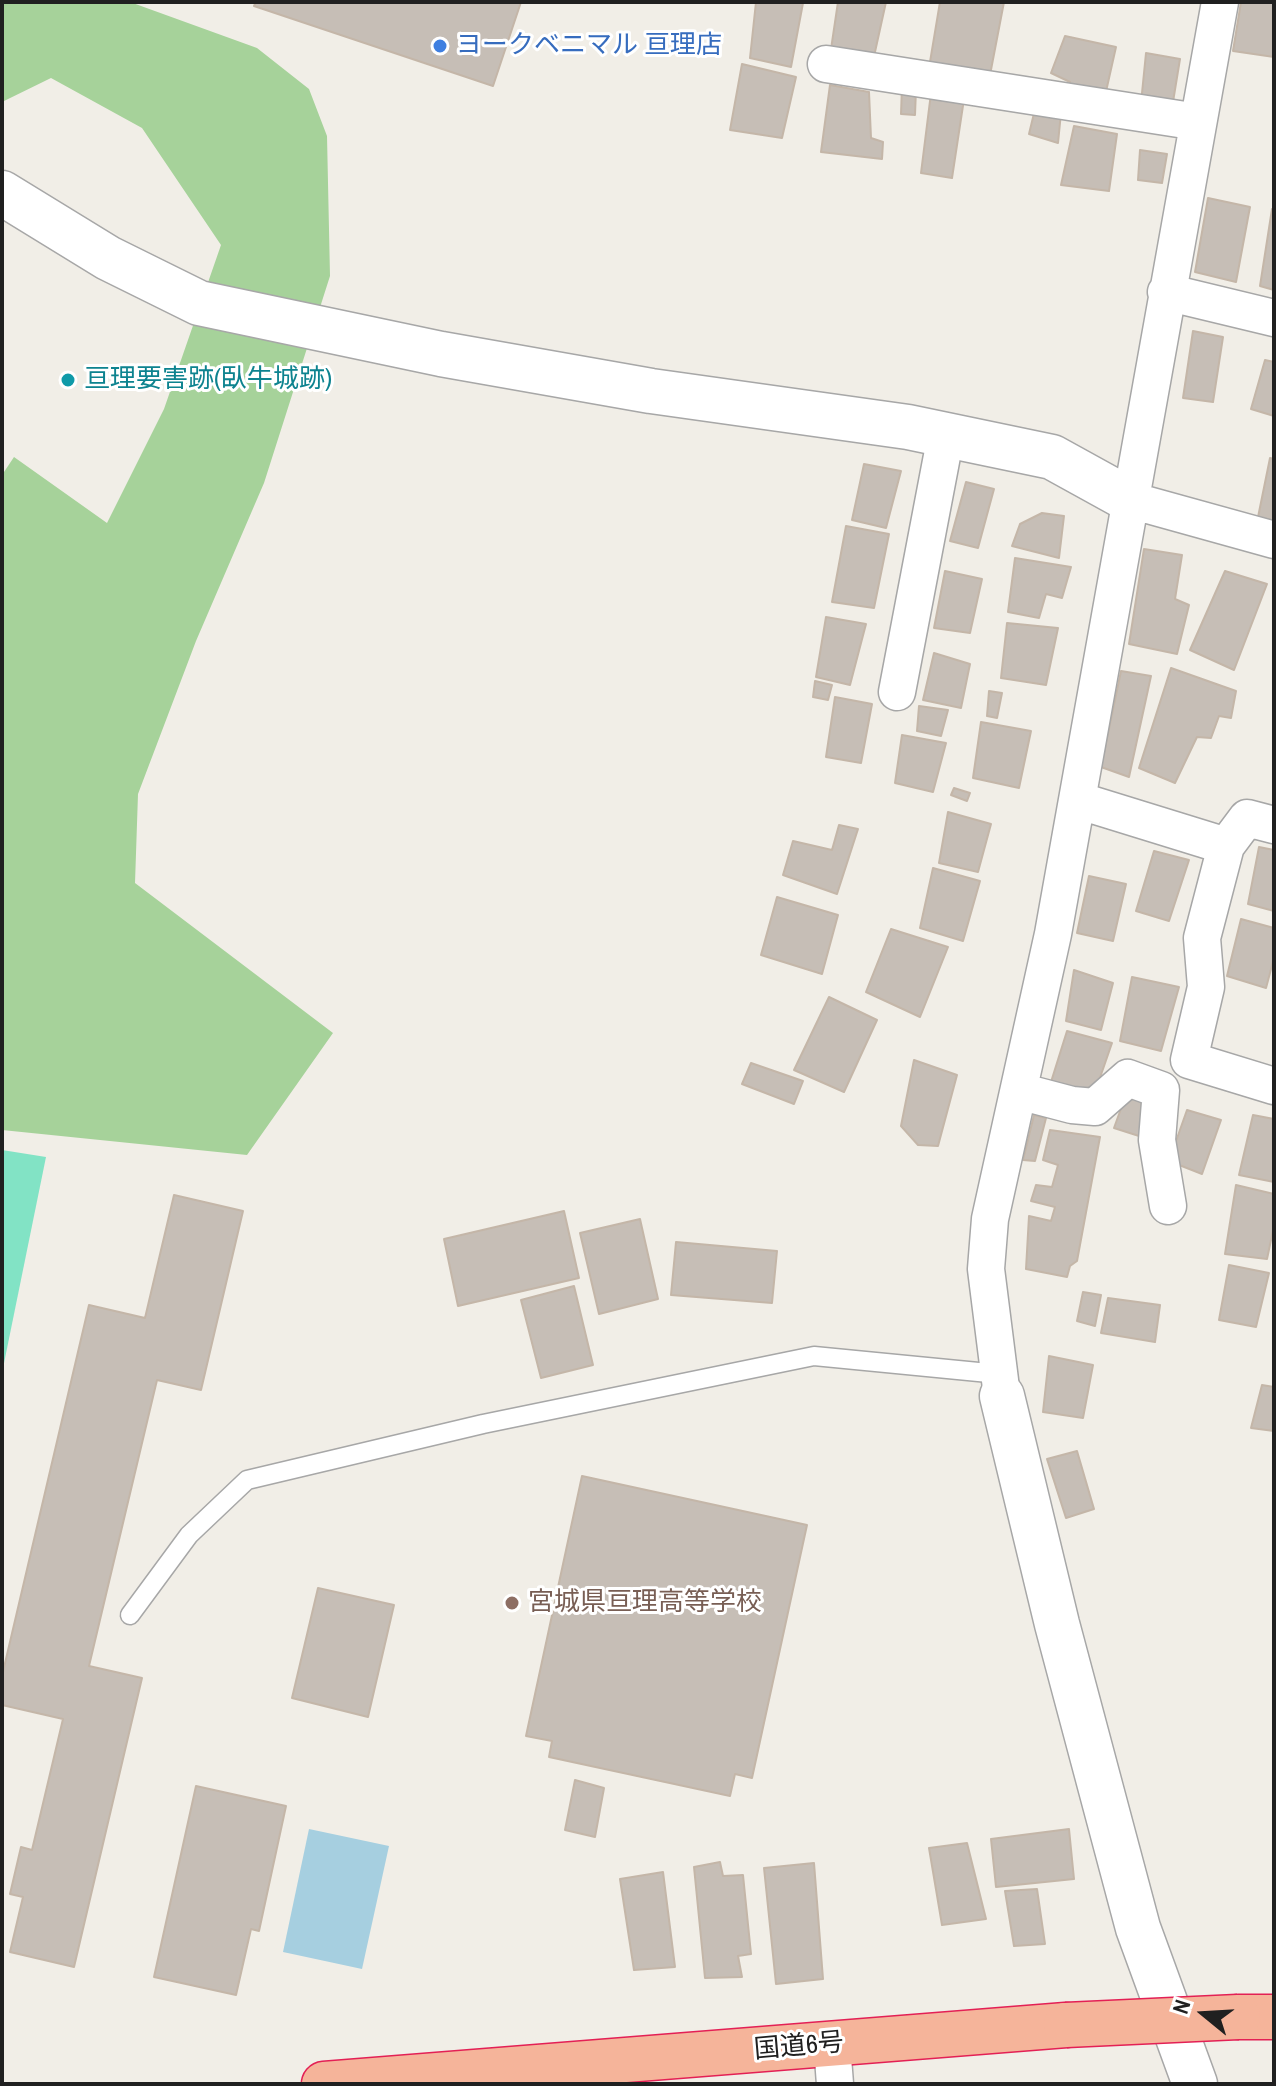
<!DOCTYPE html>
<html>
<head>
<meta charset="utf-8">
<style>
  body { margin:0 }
  #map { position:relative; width:1276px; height:2086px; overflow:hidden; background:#f1eee7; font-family:"Archivo Narrow",sans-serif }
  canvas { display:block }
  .frame { position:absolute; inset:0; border:4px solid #202020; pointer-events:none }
  .north { position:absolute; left:1164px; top:1974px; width:80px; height:80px; -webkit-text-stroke:6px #fff; paint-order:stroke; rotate:288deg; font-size:22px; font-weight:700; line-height:32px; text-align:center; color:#202020 }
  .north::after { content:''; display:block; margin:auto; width:28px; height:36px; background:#202020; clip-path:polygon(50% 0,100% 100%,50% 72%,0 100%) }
</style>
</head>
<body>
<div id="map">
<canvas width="1276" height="2086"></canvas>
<div class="frame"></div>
<div class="north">N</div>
</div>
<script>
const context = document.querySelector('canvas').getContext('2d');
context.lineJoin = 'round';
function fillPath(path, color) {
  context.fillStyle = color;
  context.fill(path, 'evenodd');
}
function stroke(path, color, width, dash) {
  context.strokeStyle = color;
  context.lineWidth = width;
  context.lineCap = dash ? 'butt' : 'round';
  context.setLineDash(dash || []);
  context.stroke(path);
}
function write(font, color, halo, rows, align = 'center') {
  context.font = font + ' "Archivo Narrow","Noto Sans JP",sans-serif';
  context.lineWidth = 6;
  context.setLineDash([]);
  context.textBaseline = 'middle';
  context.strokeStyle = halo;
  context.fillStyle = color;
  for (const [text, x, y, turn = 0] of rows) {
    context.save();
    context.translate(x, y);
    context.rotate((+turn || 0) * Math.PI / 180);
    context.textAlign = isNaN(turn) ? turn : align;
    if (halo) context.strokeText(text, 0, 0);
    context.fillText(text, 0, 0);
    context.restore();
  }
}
const forest = new Path2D(`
  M2,2H130L257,48L309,89L327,136L330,276L264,483L196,641L138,794L135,883L333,1033L247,1155L2,1130V475L14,457L107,523L164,409L221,245L142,128L51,78L2,102Z`);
const pitch = new Path2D(`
  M2,1150L46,1157L2,1373Z`);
const water = new Path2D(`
  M309,1829L389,1846L362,1969L283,1952Z`);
const building = new Path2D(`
  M256,2H521L493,86L254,6Z
  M756,2L803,3L791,67L750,58Z
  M838,2H886L873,61L830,56Z
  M940,2H1004L990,75L930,62Z
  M1241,2H1274V57L1233,51Z
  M1065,36L1116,47L1105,96L1069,90L1070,82L1051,73Z
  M1146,53L1180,59L1172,108L1141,103Z
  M742,64L796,77L782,138L730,130Z
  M830,85L869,92L871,138L883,142L882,159L821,152Z
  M902,86L916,89L915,115L901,114Z
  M931,93L964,99L952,178L921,173Z
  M1036,105L1061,113L1058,143L1029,134Z
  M1074,126L1117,134L1109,191L1061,185Z
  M1140,150L1167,154L1162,183L1138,180Z
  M1208,198L1250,207L1236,282L1195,272Z
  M1272,209L1274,210V290L1260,286Z
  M1193,331L1223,337L1213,402L1183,398Z
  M1265,360L1274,362V416L1251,409Z
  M1270,458L1274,459V532L1256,527Z
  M864,464L901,471L886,528L852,520Z
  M966,482L994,489L978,548L950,541Z
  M1042,513L1064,516L1059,558L1012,546L1020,524Z
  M846,526L889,534L874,608L832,602Z
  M1144,549L1182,555L1175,599L1189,605L1177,654L1129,644Z
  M1015,558L1071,567L1062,598L1046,594L1039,618L1008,612Z
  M945,571L982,579L970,633L934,628Z
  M1225,571L1267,584L1234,670L1190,650Z
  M826,617L866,624L850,685L816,677Z
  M1007,623L1058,628L1046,685L1001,678Z
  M934,653L970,664L961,708L923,700Z
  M1171,668L1236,691L1231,718L1219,716L1211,738L1197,737L1175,783L1139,768Z
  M1121,671L1151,676L1129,777L1101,767Z
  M815,681L832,685L828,700L813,697Z
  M989,691L1002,693L997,718L987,716Z
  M835,697L872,704L861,763L826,757Z
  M919,706L948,710L941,736L917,731Z
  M981,722L1031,731L1019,788L973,778Z
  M902,735L946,743L933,792L895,783Z
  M954,788L970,793L967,801L951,795Z
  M948,812L991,824L978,872L939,863Z
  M839,825L858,829L837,894L783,875L793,841L832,850Z
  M1259,847L1274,850V911L1248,904Z
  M1154,851L1189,860L1169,921L1136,911Z
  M933,868L980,881L963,941L920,928Z
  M1089,876L1126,884L1113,941L1077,933Z
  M777,897L838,915L822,974L761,955Z
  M1241,919L1274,928V958L1266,988L1227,976Z
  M891,929L948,947L920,1017L866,992Z
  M1074,970L1113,983L1101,1030L1066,1021Z
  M1132,977L1179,987L1161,1051L1120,1041Z
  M829,997L877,1020L844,1092L794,1070Z
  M1067,1031L1112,1043L1094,1095L1051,1082Z
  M914,1060L957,1075L938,1146L918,1145L901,1126Z
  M751,1063L803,1081L794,1104L742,1084Z
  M1127,1092L1150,1100L1139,1136L1114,1128Z
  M1187,1110L1221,1120L1202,1174L1169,1161Z
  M1034,1115L1046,1118L1035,1161L1023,1160Z
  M1253,1115L1274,1119V1182L1239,1175Z
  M1050,1130L1100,1137L1077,1261L1070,1266L1067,1277L1026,1269L1029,1216L1051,1221L1055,1207L1031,1201L1036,1185L1052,1187L1058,1165L1043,1160Z
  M1236,1185L1274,1194V1226L1267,1259L1225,1254Z
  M174,1195L243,1211L201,1390L157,1380L89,1666L142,1678L74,1967L10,1952L23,1897L10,1894L21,1847L32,1850L63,1719L2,1705V1676L89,1305L145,1318Z
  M564,1211L579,1278L458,1306L444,1239Z
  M640,1219L658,1299L599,1314L580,1233Z
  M676,1242L777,1251L772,1303L671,1295Z
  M1229,1265L1269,1273L1256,1327L1219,1320Z
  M574,1286L593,1365L541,1378L521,1300Z
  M1083,1292L1101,1295L1095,1326L1077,1321Z
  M1108,1298L1160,1305L1155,1342L1101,1333Z
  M1049,1356L1093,1365L1083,1418L1043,1412Z
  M1262,1385L1274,1387V1431L1251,1428Z
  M1077,1451L1094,1509L1066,1518L1047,1459Z
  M582,1476L807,1525L752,1778L735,1774L730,1796L549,1757L552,1741L526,1736Z
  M318,1588L394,1605L368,1717L292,1698Z
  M575,1780L604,1788L595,1837L565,1830Z
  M196,1786L286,1806L259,1931L251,1929L236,1995L154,1977Z
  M1069,1829L1074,1879L996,1887L991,1839Z
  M967,1843L986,1919L942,1925L929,1848Z
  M720,1862L723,1876L743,1875L751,1954L738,1956L742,1977L705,1978L694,1867Z
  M814,1863L823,1979L776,1984L764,1868Z
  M663,1872L675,1967L634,1970L620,1879Z
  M1037,1889L1045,1944L1014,1946L1005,1891Z`);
const service = new Path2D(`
  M130,1615L189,1535L247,1480L483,1424L814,1356L999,1374`);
const minor = new Path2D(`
  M826,64L1198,122
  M1166,292L1274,318
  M1130,500L1274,540
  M897,692L946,435
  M1077,800L1226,846L1202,938L1206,987L1189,1060L1274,1086
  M1226,846L1247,818L1274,825
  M1019,1091L1072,1105L1095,1107L1128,1078L1161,1090L1157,1140L1168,1206
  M1002,1396L986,1269L990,1219L1053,934L1220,2
  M832,2045L835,2084`);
const tertiary = new Path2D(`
  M2,193L108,258L199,303L441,354L651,391L908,427L1052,457L1130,500
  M1002,1396L1057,1624L1138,1928L1195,2084`);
const trunk = new Path2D(`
  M1238,2017H1274
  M324,2084L1066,2025`);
const trunkBridge = new Path2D(`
  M1066,2025L1238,2017`);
const markers = [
  [440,46,8,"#3f7fe0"],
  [68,380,8,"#0f9aa8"],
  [512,1603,8,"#8d6e63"]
];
const shopNames = [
  ["ヨークベニマル 亘理店",456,46]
];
const cultureNames = [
  ["亘理要害跡(臥牛城跡)",84,380]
];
const educationNames = [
  ["宮城県亘理高等学校",528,1603]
];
const streetNames = [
  ["国道6号",799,2047,-5]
];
fillPath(forest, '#a6d29a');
fillPath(pitch, '#82e3c5');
fillPath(water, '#a6cfe0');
fillPath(building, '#c6beb6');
stroke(building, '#c4b6a8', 2);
stroke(service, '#a7a7a7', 21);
stroke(minor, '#a7a7a7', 39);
stroke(tertiary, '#a7a7a7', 47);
stroke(trunk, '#e32055', 47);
stroke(service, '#fff', 18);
stroke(minor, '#fff', 36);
stroke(tertiary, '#fff', 44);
stroke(trunk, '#f5b49a', 44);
stroke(trunkBridge, '#e32055', 47, []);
stroke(trunkBridge, '#f5b49a', 44);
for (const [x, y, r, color] of markers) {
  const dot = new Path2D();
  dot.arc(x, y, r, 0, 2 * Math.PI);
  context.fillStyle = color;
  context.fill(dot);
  stroke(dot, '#fff', 3);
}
write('26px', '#366cbe', '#fff', shopNames, 'left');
write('26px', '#0d838f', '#fff', cultureNames, 'left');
write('26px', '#785e54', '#fff', educationNames, 'left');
write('26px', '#202020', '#fff', streetNames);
</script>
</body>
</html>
